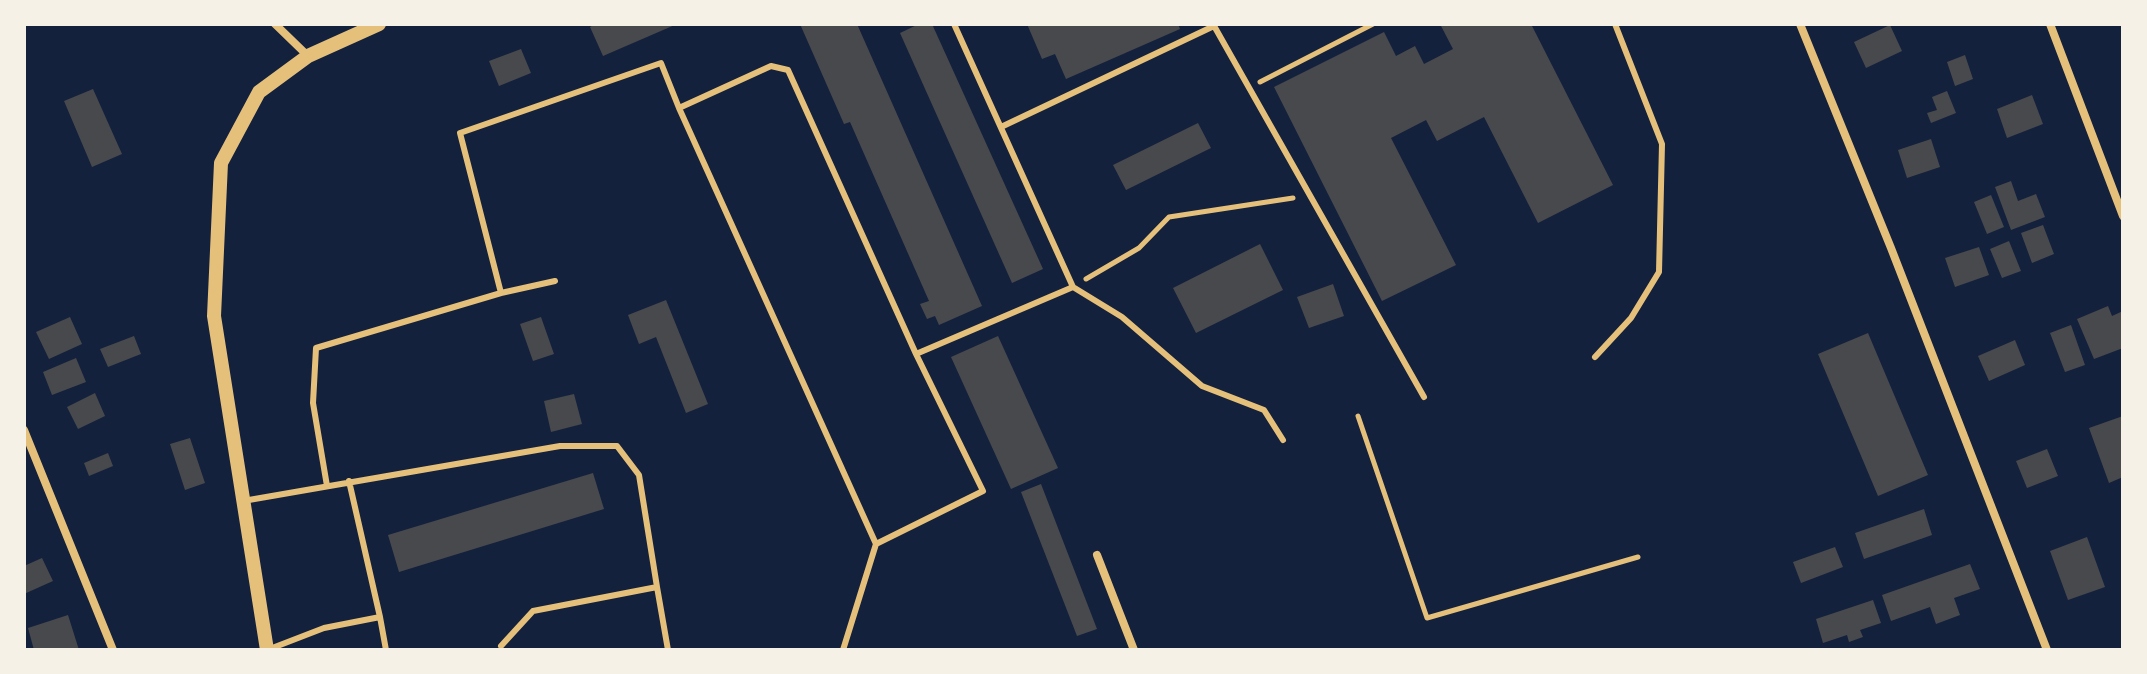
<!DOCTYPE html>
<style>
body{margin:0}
#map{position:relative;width:2147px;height:674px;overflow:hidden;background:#14213d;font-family:"PT Sans Narrow",sans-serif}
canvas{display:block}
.frame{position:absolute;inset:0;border:26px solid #f6f1e7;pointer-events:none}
</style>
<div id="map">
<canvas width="2147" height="674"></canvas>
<div class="frame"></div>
</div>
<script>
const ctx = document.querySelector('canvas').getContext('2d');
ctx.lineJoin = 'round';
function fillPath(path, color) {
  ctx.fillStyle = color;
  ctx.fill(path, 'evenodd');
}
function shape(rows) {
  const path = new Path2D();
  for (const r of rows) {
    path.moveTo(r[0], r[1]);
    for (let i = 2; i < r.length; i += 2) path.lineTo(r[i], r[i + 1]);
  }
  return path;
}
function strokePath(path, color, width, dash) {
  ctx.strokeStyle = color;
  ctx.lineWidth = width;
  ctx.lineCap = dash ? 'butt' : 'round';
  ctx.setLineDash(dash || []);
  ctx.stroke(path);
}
fillPath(shape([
 [595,24,677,24,603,56,590,27],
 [800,24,857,24,982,306,939,325,935,316,927,319,920,304,929,301,850,122,844,124],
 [919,24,932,24,1043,269,1012,283,900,33],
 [1027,24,1178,24,1180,29,1066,79,1055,54,1042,59],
 [1440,24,1531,24,1613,185,1538,223,1484,117,1437,141,1426,120,1391,138,1456,265,1382,301,1274,87,1384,32,1396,56,1415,46,1424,64,1453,49],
 [1890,25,1902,51,1866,68,1854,42],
 [521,49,531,73,499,86,489,61],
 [1965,55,1973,79,1955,86,1947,62],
 [93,89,122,154,92,167,64,101],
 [1947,91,1956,113,1931,123,1927,113,1937,110,1932,97],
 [2032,95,2043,124,2007,138,1997,109],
 [1198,123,1211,148,1126,190,1113,165],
 [1931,139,1940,167,1907,178,1898,150],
 [2011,181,2018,201,2036,194,2045,217,2011,230,1995,187],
 [1991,195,2004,227,1987,234,1974,202],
 [2043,225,2054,254,2032,263,2021,233],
 [2009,241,2021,271,2002,278,1990,249],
 [1260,244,1283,290,1196,333,1173,288],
 [1979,247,1989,275,1955,287,1945,258],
 [1333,284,1344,316,1309,328,1297,297],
 [666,300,708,404,686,413,656,337,639,344,628,315],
 [2108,306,2112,316,2123,311,2123,348,2094,359,2077,319],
 [70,317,82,344,49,359,36,332],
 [541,317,554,354,533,361,520,324],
 [2071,325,2085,365,2065,372,2050,333],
 [1868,333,1928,475,1878,496,1818,354],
 [134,336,141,354,108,367,100,349],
 [998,336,1058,468,1011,489,951,357],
 [2015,340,2025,365,1989,381,1978,356],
 [76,358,86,382,52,395,43,372],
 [95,393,105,416,78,429,67,407],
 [574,394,582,424,551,432,544,401],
 [2123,416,2123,477,2109,483,2089,428],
 [190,438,205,483,185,490,170,444],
 [2047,449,2058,476,2027,488,2016,461],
 [108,453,113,466,89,476,84,463],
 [593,473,604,509,399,572,388,535],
 [1041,484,1097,629,1077,636,1021,492],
 [1924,509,1932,535,1864,559,1855,533],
 [2087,537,2105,587,2068,600,2050,551],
 [1835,547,1843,567,1801,583,1793,562],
 [42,558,53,581,24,594,24,566],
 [1970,564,1980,589,1954,598,1960,615,1936,624,1930,607,1891,621,1882,595],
 [1873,600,1881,623,1860,630,1863,637,1849,642,1847,635,1823,643,1816,619],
 [68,615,79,650,34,650,28,628]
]), '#48494c');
strokePath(shape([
 [1260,82,1373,24],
 [1086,279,1139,248,1169,217,1293,198],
 [1358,416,1427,618,1638,557]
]), '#e5c07b', 5);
strokePath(shape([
 [954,24,1073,287,1122,317,1202,386,1264,410,1283,440],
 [1213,24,1424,397],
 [1001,127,1214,26],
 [501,293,460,133,661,63,679,108],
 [1595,357,1631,318,1659,272,1662,144,1615,24],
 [349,481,380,617],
 [327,486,313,403,316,348,501,293,555,281],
 [243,501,560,446,617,446,639,475,657,587],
 [876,544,983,491,916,354],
 [501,646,533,611,657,587,668,650],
 [267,650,324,628,380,617,386,650],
 [843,650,876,544,679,108,771,66,788,70,916,354,1073,287]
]), '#e5c07b', 6);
strokePath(shape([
 [275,24,308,56],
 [1800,24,1891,248,2047,650],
 [2050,24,2123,216],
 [24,430,113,650],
 [1097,555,1134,650]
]), '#e5c07b', 8);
strokePath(shape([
 [267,650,214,316,221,163,259,92,308,56,379,24]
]), '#e5c07b', 14);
</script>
